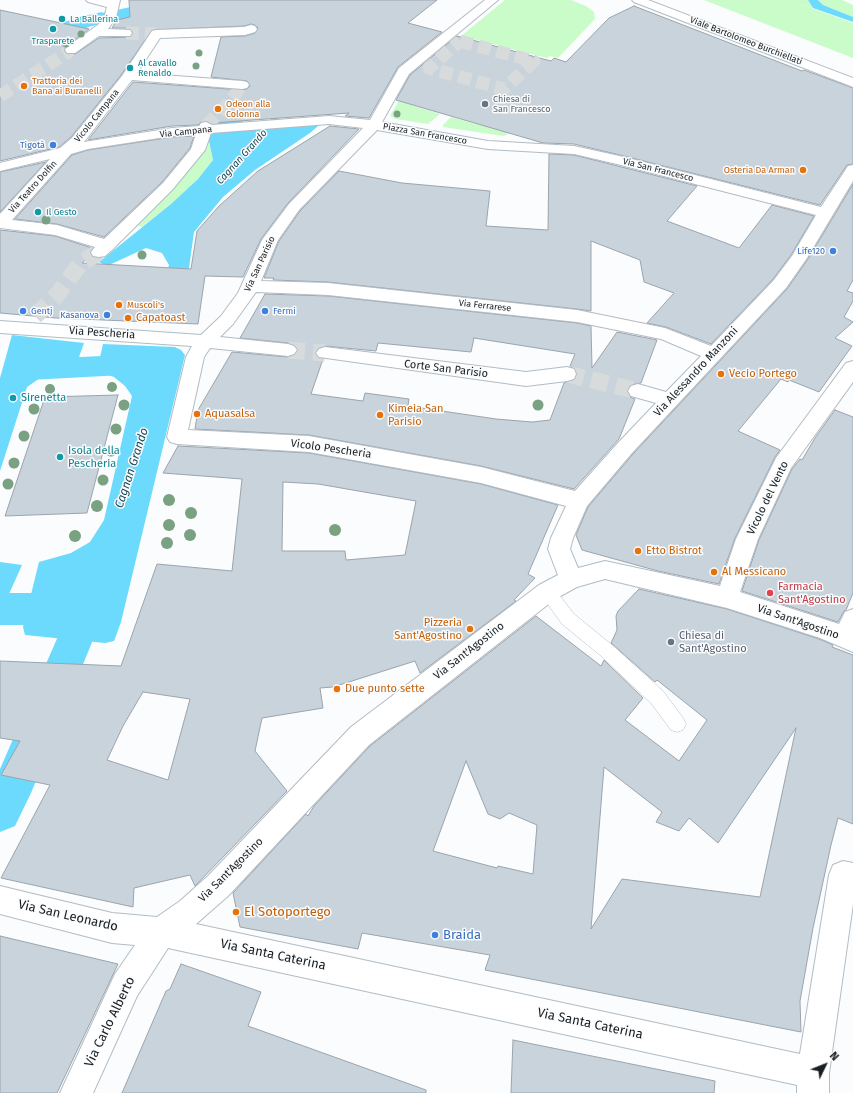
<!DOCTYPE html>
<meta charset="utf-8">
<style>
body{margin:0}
#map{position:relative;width:853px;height:1093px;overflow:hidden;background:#fafcfd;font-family:"Fira Sans",sans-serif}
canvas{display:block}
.north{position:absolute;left:805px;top:1045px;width:40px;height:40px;-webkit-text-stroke:3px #fafcfd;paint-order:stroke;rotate:47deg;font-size:11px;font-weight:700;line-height:16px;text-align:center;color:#1a1e21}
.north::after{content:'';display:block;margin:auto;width:14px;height:18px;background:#1a1e21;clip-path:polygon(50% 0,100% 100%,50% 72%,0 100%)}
</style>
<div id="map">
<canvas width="853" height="1093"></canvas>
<div class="north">N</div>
</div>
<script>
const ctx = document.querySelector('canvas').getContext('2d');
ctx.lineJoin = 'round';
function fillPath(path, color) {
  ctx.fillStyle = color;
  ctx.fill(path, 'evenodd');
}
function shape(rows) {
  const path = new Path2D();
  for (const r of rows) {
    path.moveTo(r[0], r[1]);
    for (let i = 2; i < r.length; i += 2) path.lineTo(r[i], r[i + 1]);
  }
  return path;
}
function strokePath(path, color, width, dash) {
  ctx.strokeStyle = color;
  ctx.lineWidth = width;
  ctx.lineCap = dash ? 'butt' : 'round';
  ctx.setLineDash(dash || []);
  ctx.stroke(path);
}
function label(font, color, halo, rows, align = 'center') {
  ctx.font = font + ' "Fira Sans",sans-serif';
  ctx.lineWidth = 3;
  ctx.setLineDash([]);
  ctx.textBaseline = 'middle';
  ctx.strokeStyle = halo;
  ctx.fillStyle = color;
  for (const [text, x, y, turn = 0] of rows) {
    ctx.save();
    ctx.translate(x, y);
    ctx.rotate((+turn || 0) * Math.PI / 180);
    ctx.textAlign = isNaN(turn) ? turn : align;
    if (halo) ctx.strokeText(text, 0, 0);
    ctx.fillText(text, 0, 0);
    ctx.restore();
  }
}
fillPath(shape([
 [505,0,571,0,586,6,594,12,595,19,558,58,550,56,547,58,461,36],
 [704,0,808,0,813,8,798,3,853,23,853,58],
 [818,0,842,0,853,5,853,17,823,5],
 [399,101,440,114,428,124,396,119,391,117,391,114],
 [451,117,479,125,481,124,510,133,504,136,443,127,443,125],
 [208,136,213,160,198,179,171,204,142,227,135,225,175,186,202,154]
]), '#c9fcc9');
fillPath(shape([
 [808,0,818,0,823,5,853,17,853,22,813,8],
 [102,12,100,21,96,25,83,28,51,50,62,23,79,17],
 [239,97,243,122,269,121,287,105,290,106,276,120,317,118,318,126,310,133,255,170,223,197,194,232,188,275,166,275,169,265,162,253,146,248,107,266,99,262,171,204,198,179,213,160,208,136,213,126],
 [12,335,84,343,73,374,40,378,27,387,0,471,0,378],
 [103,344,175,347,181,350,185,355,121,622,114,641,105,643,25,635,23,627,39,562,71,553,90,542,104,520,132,396,125,386,114,377,97,371],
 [0,562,22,565,0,614]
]), '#6bdafc');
fillPath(shape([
 [165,0,201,0,198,4,192,5,90,26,59,44,7,84,0,86,0,70,45,36,77,18,165,0],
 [123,355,133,358,137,365,133,372,123,375,29,380,15,421,11,429,0,432,0,380,8,363,18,360,123,355],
 [0,593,74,593,82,596,87,594,100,599,105,610,31,793,15,826,0,832,0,769,63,625,0,625,0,593]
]), '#6bdafc');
const building = shape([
 [129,0,437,0,408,23,442,32,398,67,369,118,345,116,349,113,212,123,206,121,201,122,198,125,172,126,88,140,133,82,242,90,247,89,250,86,247,81,211,77,221,37,245,36,255,33,258,28,255,25,251,24,244,26,152,30,121,75,71,137,59,147,0,161,0,10,89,29,66,46,64,49,67,54,75,54,99,38,131,37,133,32,130,28,112,28,117,20,130,17,129,0],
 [634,6,802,71,804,70,853,88,853,164,847,165,820,205,624,156,574,144,543,143,396,100,410,75,457,36,551,61,554,58,566,62,609,18,634,6],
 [330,126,359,129,288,203,261,239,243,277,205,276,198,324,56,318,0,313,0,230,55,236,92,248,90,251,91,255,82,263,191,269,197,231,219,206,258,171,330,126],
 [194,136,190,148,162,182,104,237,57,224,15,219,72,155,88,150,172,137,194,136],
 [549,154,574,155,697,186,667,221,739,248,772,205,814,216,791,255,773,279,711,344,666,327,647,323,674,293,644,282,640,260,591,241,591,311,577,309,328,282,273,280,274,278,264,278,279,241,300,211,339,171,402,183,490,191,486,226,548,230,549,154],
 [46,162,0,212,0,172,46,162],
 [853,184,853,280,847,291,853,293,853,301,844,317,853,322,835,338,852,346,819,392,789,380,788,382,781,379,738,431,780,450,775,457,735,538,719,584,658,571,582,550,576,535,588,507,633,454,787,289,808,259,853,184],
 [265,294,328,296,577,323,591,326,592,368,617,332,657,340,641,383,631,385,627,390,630,397,635,399,619,439,574,489,481,466,309,435,195,429,198,410,232,352,288,357,294,355,298,351,295,345,288,343,240,338,265,294],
 [474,338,575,354,570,366,575,368,577,375,574,380,564,383,550,420,532,422,496,419,408,406,409,399,365,393,363,401,311,394,323,359,318,358,315,354,319,348,325,346,376,351,378,343,471,352,474,338],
 [118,395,87,513,5,516,45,397,118,395],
 [835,410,853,417,853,593,846,610,844,611,838,622,742,591,759,540,792,469,800,459,802,460,815,438,835,410],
 [178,446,309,453,481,484,558,505,528,574,535,578,514,600,516,601,420,673,415,661,333,687,320,688,323,708,262,718,255,751,287,791,195,886,190,875,134,888,133,907,1,878,50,785,1,775,20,741,0,738,0,661,121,666,157,564,232,571,242,479,163,473,178,446],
 [283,482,318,484,416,501,405,555,346,560,345,551,282,551,283,482],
 [143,692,190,699,168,780,107,760,123,726,143,692],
 [639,589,727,609,819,639,833,645,832,647,853,655,853,824,838,818,831,845,813,928,800,1001,801,1032,485,970,490,955,362,933,358,949,240,927,233,893,306,814,308,816,314,806,370,746,536,616,601,666,604,660,643,698,625,720,679,761,707,720,657,680,655,682,611,643,617,630,616,616,618,611,639,589],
 [796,728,760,897,622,879,591,929,604,767,662,812,656,822,679,831,689,818,718,843,796,728],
 [466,761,488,814,500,819,509,813,537,825,533,874,498,866,497,868,433,851,466,761],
 [0,936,118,964,57,1093,0,1093,0,936],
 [181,964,261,992,248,1026,426,1090,426,1093,122,1093,166,991,170,989,181,964],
 [513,1040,715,1081,714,1093,511,1093,513,1040]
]);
fillPath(building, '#c9d3dc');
strokePath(building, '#9ba4ad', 1);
strokePath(shape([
 [126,33,156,34],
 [460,41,496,51,534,61,504,89,429,68,460,41],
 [0,96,71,50],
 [206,126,233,98,240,87]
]), '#d8dbdc', 13, [13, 6]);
strokePath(shape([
 [35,316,57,295,80,264,99,252],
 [288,350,325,353],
 [567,374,638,391]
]), '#d8dbdc', 17, [17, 8]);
const lane = shape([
 [547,585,553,587,574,614,612,645,663,691,683,718,686,724,683,730,677,732,671,730,651,703,600,655,562,624,539,592,541,587,547,585]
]);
const street = shape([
 [86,0,120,0,116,18,108,29,130,30,132,33,130,36,99,36,75,53,67,53,65,50,67,47,99,24,104,18,107,7,88,2,86,0],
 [485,0,498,0,409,74,382,122,488,141,574,146,624,157,821,207,848,166,853,165,853,181,807,258,786,288,632,453,587,506,573,538,570,549,578,568,605,561,720,586,736,539,776,458,846,363,853,361,853,382,791,468,758,539,740,592,839,624,845,612,853,609,853,652,820,638,727,608,605,579,577,587,555,599,369,745,228,896,196,924,800,1054,829,875,833,865,843,861,853,863,853,904,829,1073,829,1093,797,1093,797,1085,168,948,137,996,93,1093,60,1093,115,974,135,945,112,943,0,914,0,886,112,913,157,917,180,901,208,876,351,727,539,585,558,575,548,549,551,538,566,506,481,483,309,452,177,444,170,442,167,437,186,357,192,346,0,333,0,321,201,335,221,316,238,293,262,240,289,204,363,128,329,124,211,133,205,150,173,189,113,249,105,256,99,257,93,256,91,252,95,247,55,235,0,228,0,214,50,159,0,171,0,163,60,148,72,138,122,76,152,31,156,30,244,27,251,25,255,26,257,29,255,32,245,35,160,38,137,73,242,81,247,82,249,85,247,88,242,89,132,80,84,142,172,128,199,126,201,123,206,122,212,125,329,116,370,120,399,68,485,0],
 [377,130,488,149,574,154,617,164,816,215,792,256,774,280,711,346,665,328,577,310,328,283,261,281,278,240,299,210,377,130],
 [196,134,191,149,163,183,104,239,57,225,12,220,71,154,88,149,172,136,196,134],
 [256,292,328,295,577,322,661,339,701,356,666,392,638,384,631,386,628,391,631,396,656,403,618,443,575,491,481,467,309,436,188,430,204,357,210,348,288,356,294,354,297,350,294,346,288,344,220,337,233,324,256,292],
 [632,0,648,0,853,78,853,87,634,2,632,0],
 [325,347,526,372,567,367,574,369,576,374,574,379,567,381,526,386,319,357,316,353,319,349,325,347]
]);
strokePath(lane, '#b2bcc4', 1);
strokePath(street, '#b2bcc4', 2);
fillPath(lane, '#fff');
fillPath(street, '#fff');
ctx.fillStyle = '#7aa181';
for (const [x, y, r] of [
 [81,34,3.5],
 [66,44,3.5],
 [199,53,3.5],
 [196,66,3.5],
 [397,114,3.5],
 [46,220,4.5],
 [142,255,4.5],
 [112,387,5],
 [50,389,5],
 [124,405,5.5],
 [538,405,5.5],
 [34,409,5.5],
 [116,429,5.5],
 [24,436,5.5],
 [111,451,5.5],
 [14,463,5.5],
 [103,480,5.5],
 [8,484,5.5],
 [169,500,6],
 [97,506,6],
 [191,513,6],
 [169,525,6],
 [335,530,6],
 [190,535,6],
 [75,536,6],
 [167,543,6]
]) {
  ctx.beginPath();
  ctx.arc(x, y, r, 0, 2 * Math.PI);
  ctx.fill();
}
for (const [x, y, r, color] of [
 [62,19,4,"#0f9aa8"],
 [53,29,4,"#0f9aa8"],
 [130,68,4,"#0f9aa8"],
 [24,86,4,"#e8710a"],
 [485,104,4,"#6b7280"],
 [218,109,4,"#e8710a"],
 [53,145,4,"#3f7fe0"],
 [803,170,4,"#e8710a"],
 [38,212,4,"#0f9aa8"],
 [833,251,4,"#3f7fe0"],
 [119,305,4,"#e8710a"],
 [23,311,4,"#3f7fe0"],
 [265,311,4,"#3f7fe0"],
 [107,315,4,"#3f7fe0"],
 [128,318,4,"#e8710a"],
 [721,374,4,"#e8710a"],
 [13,398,4,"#0f9aa8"],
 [197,414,4,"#e8710a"],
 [380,415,4,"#e8710a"],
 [60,457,4,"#0f9aa8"],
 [638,551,4,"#e8710a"],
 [714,572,4,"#e8710a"],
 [770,593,4,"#e0444e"],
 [470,629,4,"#e8710a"],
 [671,642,4,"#6b7280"],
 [337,689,4,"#e8710a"],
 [236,912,4,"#e8710a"],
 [435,935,4,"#3f7fe0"]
]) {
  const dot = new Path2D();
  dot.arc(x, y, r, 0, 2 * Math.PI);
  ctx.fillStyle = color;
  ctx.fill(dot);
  strokePath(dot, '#fafcfd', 1.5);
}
label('9px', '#0d838f', '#fafcfd', [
 ["La Ballerina",70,19],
 ["Trasparete",53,41,"center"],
 ["Al cavallo",138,63],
 ["Renaldo",138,73],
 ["Il Gesto",46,212]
], 'left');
label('9px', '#1a1e21', '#fafcfd', [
 ["Viale Bartolomeo Burchiellati",746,41,21],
 ["Vicolo Campana",97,116,-51],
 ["Via Campana",186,132,-6],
 ["Piazza San Francesco",425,134,10],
 ["Via San Francesco",658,170,14],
 ["Via Teatro Dolfin",33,187,-48],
 ["Via San Parisio",260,264,-65],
 ["Via Ferrarese",485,306,6]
]);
label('9px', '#c56008', '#fafcfd', [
 ["Trattoria dei",32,81],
 ["Bana ai Buranelli",32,91],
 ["Odeon alla",226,104],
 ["Colonna",226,114],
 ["Osteria Da Arman",795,170,"right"],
 ["Muscoli's",127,305]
], 'left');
label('9px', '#5b616d', '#fafcfd', [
 ["Chiesa di",493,99],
 ["San Francesco",493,109]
], 'left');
label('9px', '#366cbe', '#fafcfd', [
 ["Tigotà",45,145],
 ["Life120",825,251],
 ["Gentj",31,311,"left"],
 ["Fermi",273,311,"left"],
 ["Kasanova",99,315]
], 'right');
label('italic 10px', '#174856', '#fafcfd', [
 ["Cagnan Grando",242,157,-48]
]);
label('11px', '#c56008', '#fafcfd', [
 ["Capatoast",136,318],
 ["Vecio Portego",729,374],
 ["Kimeia San",388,409],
 ["Parisio",388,422],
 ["Aquasalsa",205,414],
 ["Etto Bistrot",646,551],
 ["Al Messicano",722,572],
 ["Pizzeria",462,623,"right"],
 ["Sant'Agostino",462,636,"right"],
 ["Due punto sette",345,689]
], 'left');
label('11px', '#1a1e21', '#fafcfd', [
 ["Via Pescheria",102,333,4],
 ["Corte San Parisio",446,369,7],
 ["Via Alessandro Manzoni",696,372,-47],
 ["Vicolo Pescheria",331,449,8],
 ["Vicolo del Vento",768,498,-64],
 ["Via Sant'Agostino",798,622,19],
 ["Via Sant'Agostino",469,651,-38],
 ["Via Sant'Agostino",231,870,-45]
]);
label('11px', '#0d838f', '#fafcfd', [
 ["Sirenetta",21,398],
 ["Isola della",68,451],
 ["Pescheria",68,464]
], 'left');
label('11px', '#be3a42', '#fafcfd', [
 ["Farmacia",778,587],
 ["Sant'Agostino",778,600]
], 'left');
label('11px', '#5b616d', '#fafcfd', [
 ["Chiesa di",679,636],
 ["Sant'Agostino",679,649]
], 'left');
label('italic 12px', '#174856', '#fafcfd', [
 ["Cagnan Grando",132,468,-72]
]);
label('13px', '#c56008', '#fafcfd', [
 ["El Sotoportego",244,912]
], 'left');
label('13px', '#1a1e21', '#fafcfd', [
 ["Via San Leonardo",68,916,13],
 ["Via Santa Caterina",273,955,12],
 ["Via Carlo Alberto",110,1022,-64],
 ["Via Santa Caterina",590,1024,12]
]);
label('13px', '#366cbe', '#fafcfd', [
 ["Braida",443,935]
], 'left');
</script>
